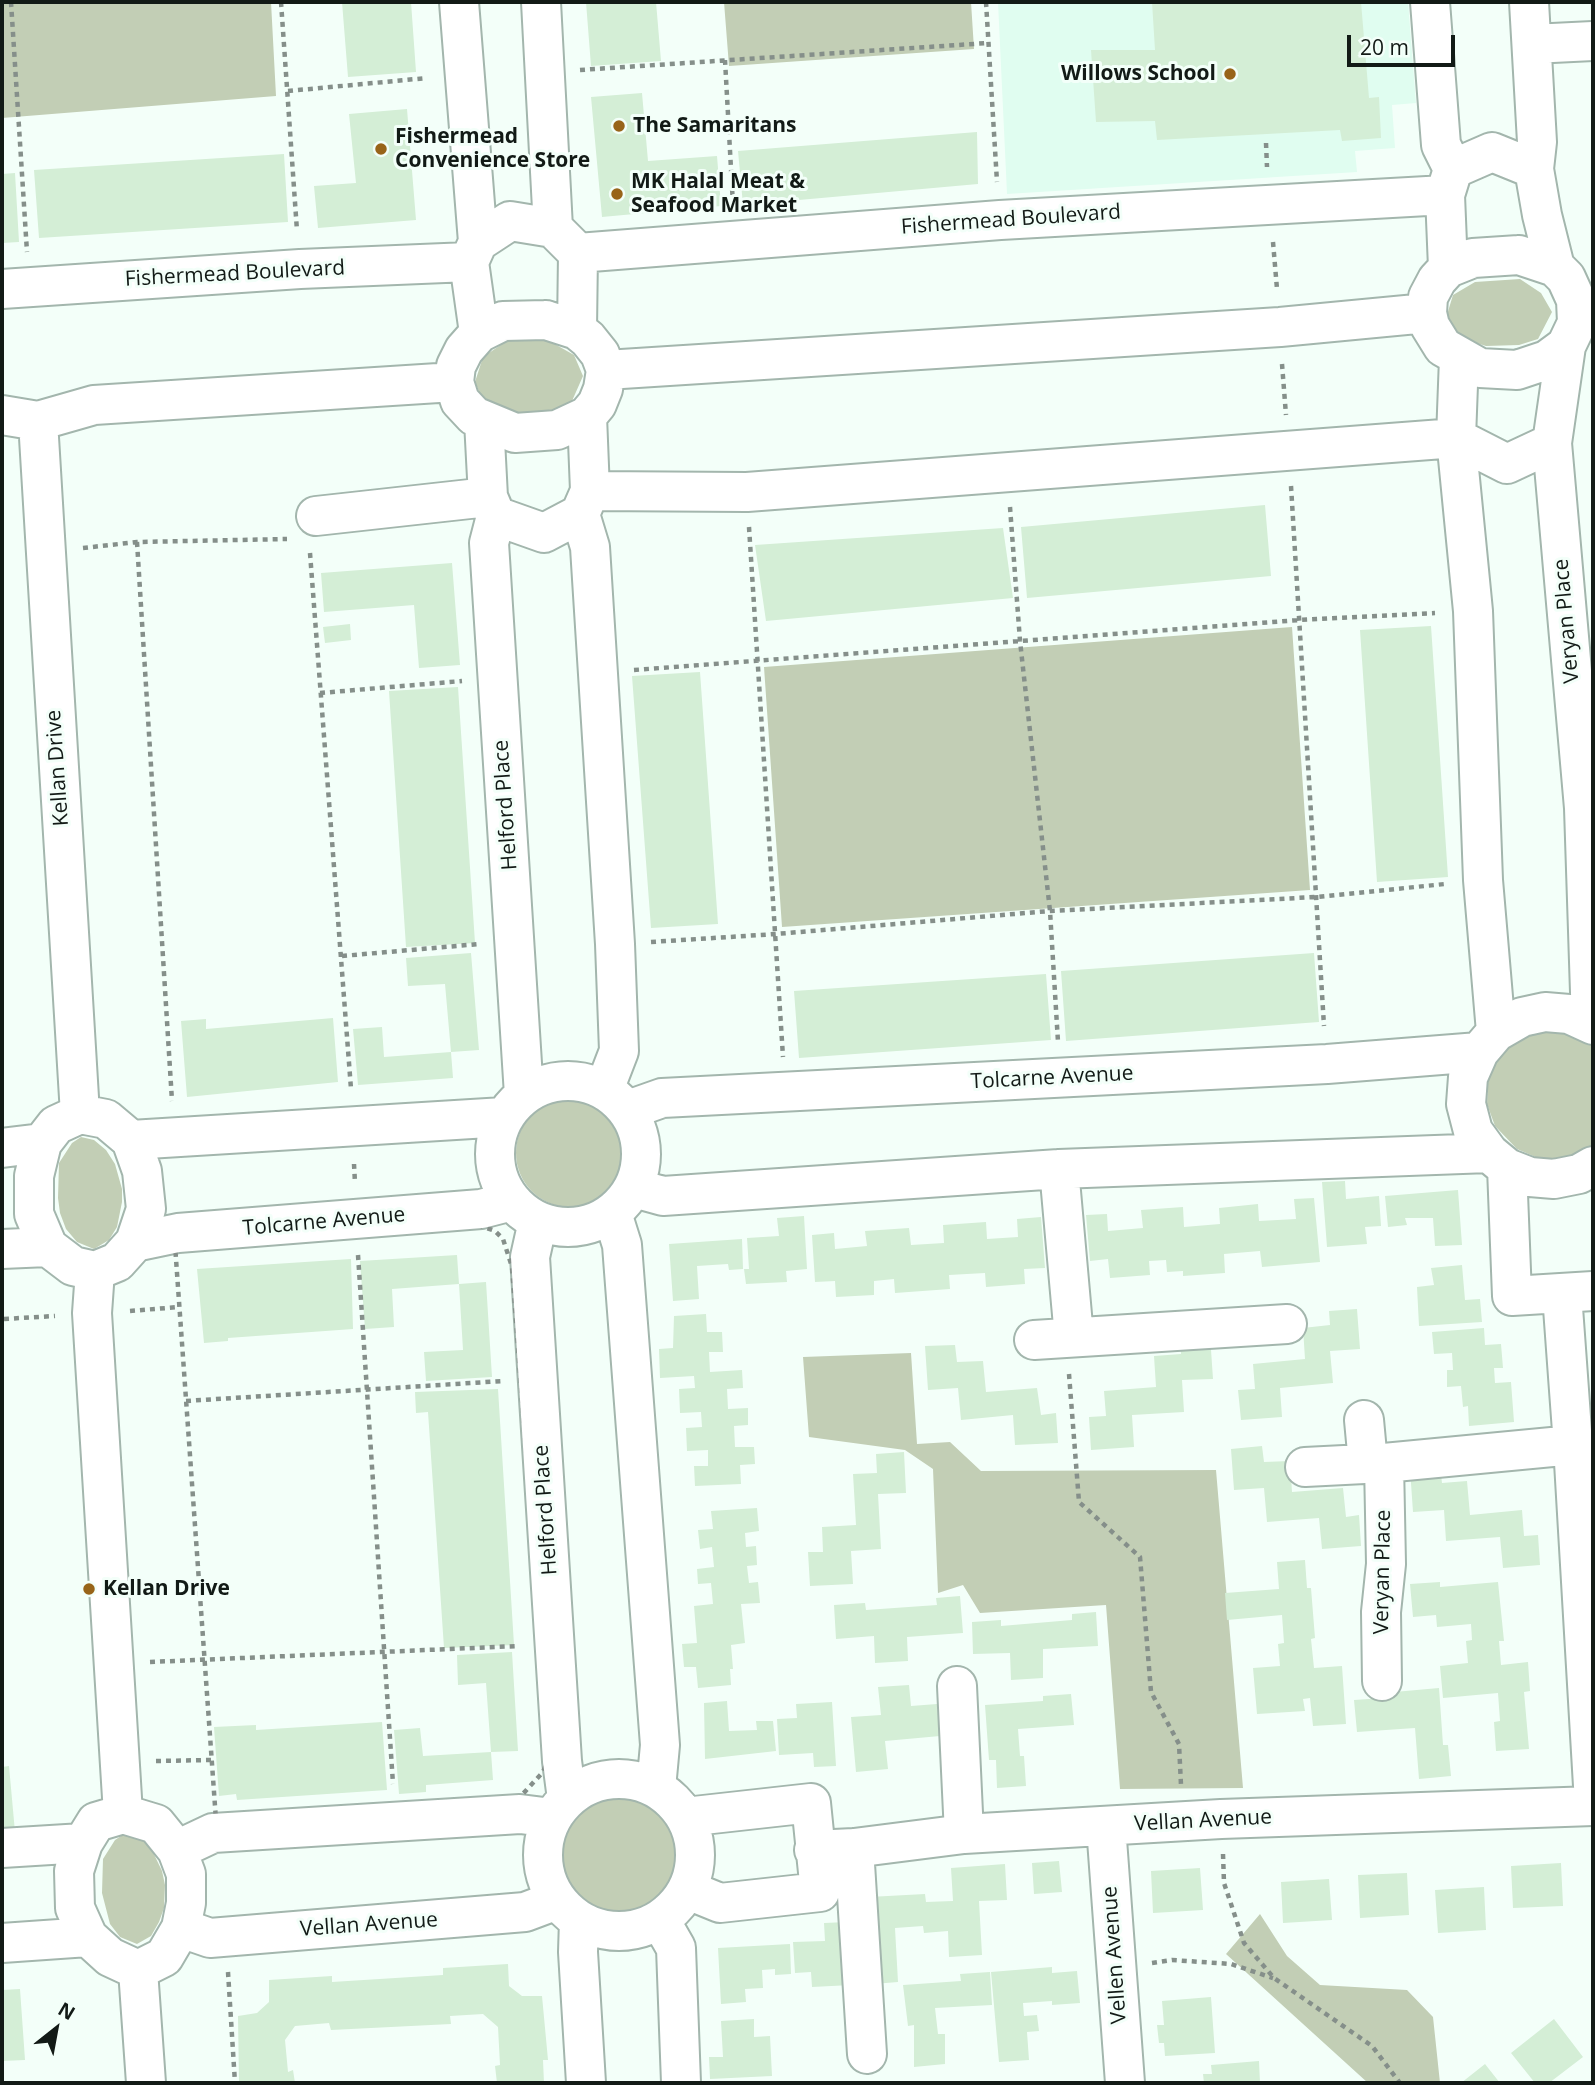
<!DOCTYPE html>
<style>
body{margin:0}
#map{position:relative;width:1595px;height:2085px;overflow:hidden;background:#f3fff9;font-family:"Open Sans",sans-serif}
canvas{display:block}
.frame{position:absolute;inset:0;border:4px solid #121a16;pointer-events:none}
.north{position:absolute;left:21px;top:1994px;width:70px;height:70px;-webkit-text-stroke:5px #f3fff9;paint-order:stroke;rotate:31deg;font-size:19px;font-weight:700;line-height:28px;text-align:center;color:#121a16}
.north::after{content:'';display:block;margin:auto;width:24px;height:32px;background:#121a16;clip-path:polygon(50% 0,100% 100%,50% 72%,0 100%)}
.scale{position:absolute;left:1347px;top:35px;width:108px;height:32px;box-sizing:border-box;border:4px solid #121a16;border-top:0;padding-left:9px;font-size:21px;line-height:24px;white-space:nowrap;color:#121a16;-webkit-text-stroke:5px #f3fff9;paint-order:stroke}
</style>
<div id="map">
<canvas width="1595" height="2085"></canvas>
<div class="frame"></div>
<div class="north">N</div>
<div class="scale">20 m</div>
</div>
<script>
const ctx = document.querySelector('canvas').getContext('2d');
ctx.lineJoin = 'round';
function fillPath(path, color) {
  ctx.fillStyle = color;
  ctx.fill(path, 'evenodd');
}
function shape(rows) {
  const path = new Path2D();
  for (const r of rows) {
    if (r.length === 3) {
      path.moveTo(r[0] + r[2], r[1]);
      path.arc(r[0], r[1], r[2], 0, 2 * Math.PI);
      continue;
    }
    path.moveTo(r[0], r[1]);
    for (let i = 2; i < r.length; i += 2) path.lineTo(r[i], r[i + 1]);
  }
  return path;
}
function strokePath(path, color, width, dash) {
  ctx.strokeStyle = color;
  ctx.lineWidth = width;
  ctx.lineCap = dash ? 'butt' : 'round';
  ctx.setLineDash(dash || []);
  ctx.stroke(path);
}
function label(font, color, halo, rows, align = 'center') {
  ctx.font = font + ' "Open Sans",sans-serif';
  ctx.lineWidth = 6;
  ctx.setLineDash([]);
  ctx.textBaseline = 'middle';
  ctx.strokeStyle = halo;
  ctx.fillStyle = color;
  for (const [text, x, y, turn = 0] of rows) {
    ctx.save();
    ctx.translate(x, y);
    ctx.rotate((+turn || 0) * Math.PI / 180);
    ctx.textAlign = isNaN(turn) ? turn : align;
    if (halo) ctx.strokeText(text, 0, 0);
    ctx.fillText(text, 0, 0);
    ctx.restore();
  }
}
fillPath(shape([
 [998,2,1408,2,1416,103,1392,105,1395,148,1355,151,1357,172,1007,194]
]), '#e0fdf0');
fillPath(shape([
 [2,2,271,2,276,96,2,118],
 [724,2,971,2,974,49,729,66],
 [1520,279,1541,293,1552,312,1538,339,1519,345,1486,346,1455,336,1446,318,1453,295,1475,282],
 [544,338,574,355,583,376,572,401,548,415,515,416,483,401,475,382,483,357,508,340],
 [1292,627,1310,890,782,927,764,667],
 [1566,1028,1593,1041,1593,1146,1583,1153,1561,1160,1538,1158,1517,1149,1495,1126,1487,1104,1488,1081,1496,1059,1511,1042,1531,1031],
 [570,1153,54],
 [81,1137,94,1140,106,1150,115,1164,122,1189,122,1202,117,1227,109,1240,94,1249,77,1242,66,1229,60,1213,58,1198,59,1163,72,1143],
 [911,1353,917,1444,950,1442,981,1471,1216,1470,1243,1788,1120,1789,1106,1605,980,1613,963,1585,938,1593,933,1469,905,1450,809,1437,803,1357],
 [619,1854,57],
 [124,1834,138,1837,150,1846,162,1871,165,1885,164,1908,159,1922,151,1936,137,1944,120,1937,110,1924,102,1893,103,1859,115,1840],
 [1260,1914,1287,1956,1320,1985,1407,1990,1433,2017,1440,2083,1368,2083,1226,1954]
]), '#c2ceb5');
fillPath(shape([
 [342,2,411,2,416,72,348,77],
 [586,2,656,2,661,61,591,66],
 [1152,2,1361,2,1369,98,1379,97,1381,138,1342,141,1340,130,1157,140,1155,121,1096,122,1091,50,1155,50],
 [642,93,648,161,717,156,721,206,602,217,591,97],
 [407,109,416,220,318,228,314,186,356,183,349,114],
 [977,132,978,184,743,205,738,151],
 [284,154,288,222,39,238,34,170],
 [15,173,19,242,2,243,2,174],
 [1265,505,1271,576,1027,598,1021,527],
 [1003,528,1013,598,766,621,755,545],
 [452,563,460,665,419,668,414,605,324,612,321,573],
 [350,624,351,640,325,643,323,627],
 [1431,626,1448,877,1377,882,1360,630],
 [700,672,718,924,651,928,632,676],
 [458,687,475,943,406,947,389,691],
 [471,953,479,1050,451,1052,445,984,408,986,406,958],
 [1314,953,1319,1022,1066,1041,1061,971],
 [1046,974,1051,1040,799,1058,794,991],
 [333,1018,338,1082,187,1097,181,1021,206,1019,206,1029],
 [382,1027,384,1057,451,1052,453,1078,358,1085,353,1029],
 [1345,1181,1346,1199,1379,1196,1381,1226,1365,1227,1367,1244,1327,1247,1322,1182],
 [1458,1190,1462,1245,1435,1246,1433,1218,1405,1218,1407,1225,1388,1227,1385,1196],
 [1314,1198,1320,1262,1262,1267,1260,1251,1224,1254,1225,1273,1183,1276,1183,1271,1167,1272,1166,1260,1149,1261,1150,1275,1110,1278,1108,1259,1090,1261,1086,1215,1107,1214,1108,1231,1143,1228,1141,1210,1183,1207,1184,1227,1220,1224,1219,1208,1258,1204,1259,1221,1296,1219,1294,1199],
 [804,1216,807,1269,786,1271,787,1282,746,1284,744,1269,749,1269,747,1238,779,1236,777,1218],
 [1041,1217,1045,1268,1024,1269,1025,1284,986,1287,985,1273,949,1275,950,1289,895,1293,894,1279,874,1281,874,1295,836,1297,835,1281,815,1282,812,1235,834,1233,835,1249,867,1246,865,1231,909,1228,911,1245,944,1243,943,1225,986,1222,987,1239,1018,1237,1017,1219],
 [742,1239,743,1269,729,1270,728,1264,697,1266,699,1299,673,1301,669,1244],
 [457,1255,459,1284,392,1289,394,1327,365,1329,360,1261],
 [351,1259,353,1329,228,1338,228,1341,204,1343,197,1269],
 [1462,1265,1465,1300,1480,1299,1482,1322,1419,1326,1417,1287,1434,1285,1431,1268],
 [486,1282,492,1377,426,1381,424,1352,463,1350,459,1284],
 [1357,1309,1360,1349,1330,1351,1333,1383,1280,1388,1282,1417,1241,1420,1238,1390,1255,1389,1253,1364,1305,1359,1303,1328,1330,1325,1329,1311],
 [706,1314,707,1332,722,1332,723,1352,709,1352,710,1372,742,1370,743,1388,727,1389,728,1409,748,1408,748,1425,734,1426,735,1447,754,1447,755,1464,740,1465,741,1484,695,1486,694,1466,708,1466,708,1450,687,1451,686,1428,702,1427,701,1412,680,1413,679,1389,695,1388,694,1376,660,1378,659,1349,673,1348,674,1316],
 [1484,1328,1485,1345,1501,1344,1503,1368,1494,1368,1495,1383,1511,1382,1514,1422,1469,1426,1468,1406,1463,1407,1461,1386,1447,1387,1447,1370,1453,1370,1452,1353,1434,1354,1432,1332],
 [1210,1335,1213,1379,1182,1380,1184,1412,1132,1415,1134,1447,1091,1450,1089,1417,1106,1416,1104,1391,1156,1387,1154,1356,1181,1354,1180,1337],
 [955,1345,957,1362,983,1361,986,1392,1037,1388,1041,1415,1056,1413,1058,1443,1015,1445,1013,1415,961,1420,958,1388,928,1390,925,1346],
 [498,1389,514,1645,444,1648,428,1412,416,1413,415,1392],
 [1262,1446,1264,1462,1290,1461,1292,1492,1343,1488,1346,1517,1359,1515,1361,1546,1322,1549,1319,1518,1267,1522,1264,1488,1234,1490,1231,1449],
 [904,1452,906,1493,878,1494,881,1549,851,1551,853,1584,810,1586,808,1552,823,1552,822,1527,856,1525,853,1474,877,1473,876,1454],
 [1440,1467,1442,1483,1467,1481,1470,1515,1522,1510,1524,1536,1538,1535,1540,1565,1503,1568,1500,1537,1446,1541,1444,1510,1413,1512,1410,1469],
 [757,1508,759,1531,745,1533,746,1547,756,1546,757,1565,747,1566,749,1583,758,1582,760,1603,741,1604,745,1643,731,1645,733,1669,730,1669,731,1685,698,1688,696,1667,684,1667,682,1644,697,1643,694,1606,713,1604,711,1583,698,1584,697,1569,714,1567,712,1547,700,1549,698,1530,713,1529,711,1511],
 [1305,1560,1307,1588,1311,1588,1315,1638,1311,1639,1314,1668,1342,1666,1346,1724,1313,1726,1310,1698,1303,1699,1305,1711,1257,1714,1253,1668,1280,1666,1278,1644,1284,1643,1282,1615,1227,1620,1225,1593,1279,1589,1277,1562],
 [1440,1582,1440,1587,1498,1582,1504,1641,1499,1641,1501,1665,1528,1662,1530,1691,1524,1692,1529,1749,1496,1751,1494,1722,1500,1721,1498,1693,1443,1698,1440,1666,1468,1663,1466,1641,1472,1640,1471,1624,1437,1627,1436,1615,1413,1617,1410,1584],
 [960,1596,963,1633,907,1637,908,1661,875,1663,874,1636,836,1639,834,1605,865,1603,866,1610,937,1605,936,1598],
 [1096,1612,1098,1646,1043,1649,1043,1678,1011,1680,1010,1653,973,1654,972,1622,1001,1620,1001,1626,1072,1620,1072,1614],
 [512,1652,518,1751,491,1752,493,1780,426,1785,426,1792,399,1794,394,1730,420,1728,423,1756,491,1752,486,1683,458,1685,457,1655],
 [909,1685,911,1706,937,1704,940,1736,885,1741,888,1769,856,1772,851,1717,881,1715,878,1687],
 [1439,1688,1443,1745,1448,1745,1451,1776,1419,1779,1415,1728,1357,1732,1354,1700,1384,1698,1383,1693],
 [1071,1694,1074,1725,1018,1729,1020,1756,1024,1756,1026,1786,997,1788,996,1760,989,1760,985,1705,1043,1701,1043,1696],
 [727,1701,729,1731,757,1730,756,1721,773,1721,776,1751,705,1759,704,1703],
 [832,1702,836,1766,814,1767,813,1753,779,1755,777,1719,797,1718,796,1704],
 [382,1722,387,1790,237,1800,236,1794,219,1796,214,1727,256,1725,256,1730],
 [9,1766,15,1832,2,1833,2,1767],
 [1059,1861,1062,1892,1034,1894,1032,1863],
 [1561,1863,1563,1906,1513,1908,1511,1866],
 [1005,1864,1007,1900,979,1901,982,1955,949,1957,948,1931,924,1933,923,1926,895,1928,898,1982,874,1984,869,1897,925,1894,926,1902,953,1901,951,1868],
 [1200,1868,1203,1910,1153,1913,1151,1871],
 [1407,1873,1409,1915,1360,1918,1358,1875],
 [1329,1879,1332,1920,1283,1923,1281,1882],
 [1484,1887,1486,1930,1438,1933,1435,1890],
 [847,1922,851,1985,812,1987,811,1972,795,1973,793,1942,825,1941,824,1923],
 [790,1944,791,1974,775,1975,775,1969,762,1970,763,1988,745,1989,746,2002,721,2004,718,1948],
 [508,1964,509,1986,522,1996,542,1996,548,2060,543,2060,544,2083,497,2083,495,2066,500,2065,498,2027,483,2014,450,2016,451,2024,331,2030,329,2023,295,2026,285,2040,288,2072,293,2070,295,2083,239,2083,238,2016,257,2013,269,2002,269,1980,332,1976,332,1982,443,1975,443,1968],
 [1052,1967,1052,1973,1077,1971,1080,2003,1052,2005,1052,2001,1023,2003,1024,2016,1037,2015,1039,2031,1027,2032,1029,2060,999,2062,991,1972],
 [990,1972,992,2005,935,2008,938,2034,945,2034,945,2064,914,2067,914,2025,908,2026,903,1985,961,1981,960,1974],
 [20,1989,25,2060,2,2061,2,1990],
 [1211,1997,1215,2053,1165,2056,1164,2043,1159,2043,1157,2025,1164,2025,1162,2001],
 [754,2019,754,2037,770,2036,772,2076,710,2079,709,2057,723,2057,721,2021],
 [1554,2019,1583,2057,1549,2083,1535,2083,1511,2053],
 [1259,2061,1260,2083,1204,2083,1203,2074,1212,2074,1211,2065],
 [1485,2064,1500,2083,1461,2083]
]), '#d4eed6');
const minor = shape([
 [459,2,478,242],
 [541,2,553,228],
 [1430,2,1441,145,1453,169],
 [1529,2,1537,142,1534,169],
 [1532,44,1593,41],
 [578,253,1000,220,1445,195],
 [1519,255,1555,267,1566,278,1576,300,1577,323,1566,346,1547,360,1517,370,1480,368,1443,347,1430,326,1427,313,1428,297,1437,280,1448,268,1473,258,1519,255],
 [1448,268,1445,195,1453,169,1492,152,1534,169,1542,215,1555,267],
 [2,289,300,269,469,262],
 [546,320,577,330,588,339,600,354,606,370,603,389,597,404,587,416,557,430,515,433,474,416,460,401,454,382,456,366,464,350,479,333,503,321,546,320],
 [479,333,469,262,478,242,510,221,553,228,578,253,577,330],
 [1566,346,1552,443,1584,808,1591,1023],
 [1459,358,1456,438,1473,611,1483,880,1496,1032],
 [606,370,1280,327,1427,313],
 [2,415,38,421,94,405,454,382],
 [38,421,80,1114],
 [484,421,488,497,496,516,544,533,580,514,590,491,587,416],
 [590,491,747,492,1456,438,1507,464,1552,443],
 [580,514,590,547,615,944,619,1051,604,1090],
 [316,516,488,497],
 [496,516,489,543,524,1095],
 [1593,1025,1569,1014,1545,1012,1522,1017,1496,1032,1479,1052,1468,1077,1466,1104,1473,1131,1489,1153,1507,1168,1530,1177,1554,1179,1579,1174,1593,1166],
 [568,1154,73],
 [628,1110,662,1098,1327,1064,1479,1052],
 [80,1114,106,1119,131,1140,142,1171,146,1209,135,1242,117,1262,95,1271,73,1266,48,1247,34,1214,34,1176,42,1143,56,1125,80,1114],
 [131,1140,504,1117],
 [2,1148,42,1143],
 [1507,1168,1512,1296,1593,1291],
 [1059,1169,1074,1337],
 [634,1188,663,1196,1059,1169,1489,1153],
 [612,1213,622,1245,660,1745,656,1788],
 [538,1221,530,1257,562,1761,567,1799],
 [135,1242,178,1233,481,1209,512,1201],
 [2,1249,48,1247],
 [95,1271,92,1313,123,1814],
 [1562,1294,1573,1445,1593,1786],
 [1034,1340,1287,1324],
 [1364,1420,1368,1463],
 [1305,1467,1384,1463,1573,1445],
 [1382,1681,1381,1612,1386,1564,1384,1463],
 [957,1686,964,1834],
 [619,1855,76],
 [123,1814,156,1824,177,1850,186,1874,186,1903,181,1928,164,1957,138,1970,110,1957,88,1937,75,1908,74,1871,83,1843,96,1822,123,1814],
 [685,1817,811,1803,820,1892,720,1903,688,1890],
 [1106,1826,1125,2083],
 [2,1848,83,1843],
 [854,1848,867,2054],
 [177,1850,213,1833,520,1814,552,1818],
 [814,1850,854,1848,964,1834,1221,1819,1593,1806],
 [579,1920,578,1952,586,2083],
 [660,1920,676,1948,681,2083],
 [181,1928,210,1938,525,1912,557,1900],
 [2,1943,88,1937],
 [138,1970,146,2083]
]);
strokePath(minor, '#a3b6ad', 42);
strokePath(shape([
 [11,2,27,252],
 [281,2,297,231],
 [986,2,997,182],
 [725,60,733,205],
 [580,70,988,43],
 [288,91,427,78],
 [1266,143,1267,167],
 [1273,242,1277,289],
 [1282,364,1286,415],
 [1291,486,1324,1026],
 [1010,507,1020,641,1050,911,1058,1042],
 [749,527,783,1057],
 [137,542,172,1101],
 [83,548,137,542,287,539],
 [310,553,351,1089],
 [634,670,1299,620,1435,613],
 [320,693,462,681],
 [651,942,776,934,1050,911,1316,897,1445,884],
 [342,956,479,944],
 [354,1164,355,1183],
 [478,1225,495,1231,503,1239,512,1267,549,1757,543,1772,520,1797,507,1801,216,1820,175,1245,478,1225],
 [358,1255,393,1784],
 [130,1311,179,1307],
 [4,1319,55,1316],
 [1069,1374,1079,1502,1140,1557,1151,1692,1179,1744,1181,1785],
 [186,1401,503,1381],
 [150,1662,519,1646],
 [156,1761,211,1760],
 [1223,1854,1224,1883,1244,1943,1274,1978,1372,2046,1400,2083],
 [1152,1963,1172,1960,1231,1964,1273,1978],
 [228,1972,235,2083]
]), '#858f8a', 4.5, [5, 5]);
strokePath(minor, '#fff', 38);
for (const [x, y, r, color] of [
 [1230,74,7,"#986419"],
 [619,126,7,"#986419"],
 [381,149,7,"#986419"],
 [617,194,7,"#986419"],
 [89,1589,7,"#986419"]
]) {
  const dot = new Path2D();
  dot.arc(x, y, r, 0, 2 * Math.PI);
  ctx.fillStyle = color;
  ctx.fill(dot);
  strokePath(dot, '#f3fff9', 2.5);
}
label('bold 21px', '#121a16', '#f3fff9', [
 ["Willows School",1216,74,"right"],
 ["The Samaritans",633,126],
 ["Fishermead",395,137],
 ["Convenience Store",395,161],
 ["MK Halal Meat &",631,182],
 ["Seafood Market",631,206],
 ["Kellan Drive",103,1589]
], 'left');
label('21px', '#121a16', '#f3fff9', [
 ["Fishermead Boulevard",1011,220,-4],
 ["Fishermead Boulevard",235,274,-3],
 ["Veryan Place",1567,621,-95],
 ["Kellan Drive",58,768,-94],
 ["Helford Place",506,805,-94],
 ["Tolcarne Avenue",1052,1078,-3],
 ["Tolcarne Avenue",324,1222,-5],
 ["Helford Place",546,1510,-94],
 ["Veryan Place",1383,1572,-89],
 ["Vellan Avenue",1203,1821,-3],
 ["Vellan Avenue",369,1925,-4],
 ["Vellen Avenue",1115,1955,-94]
]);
</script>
